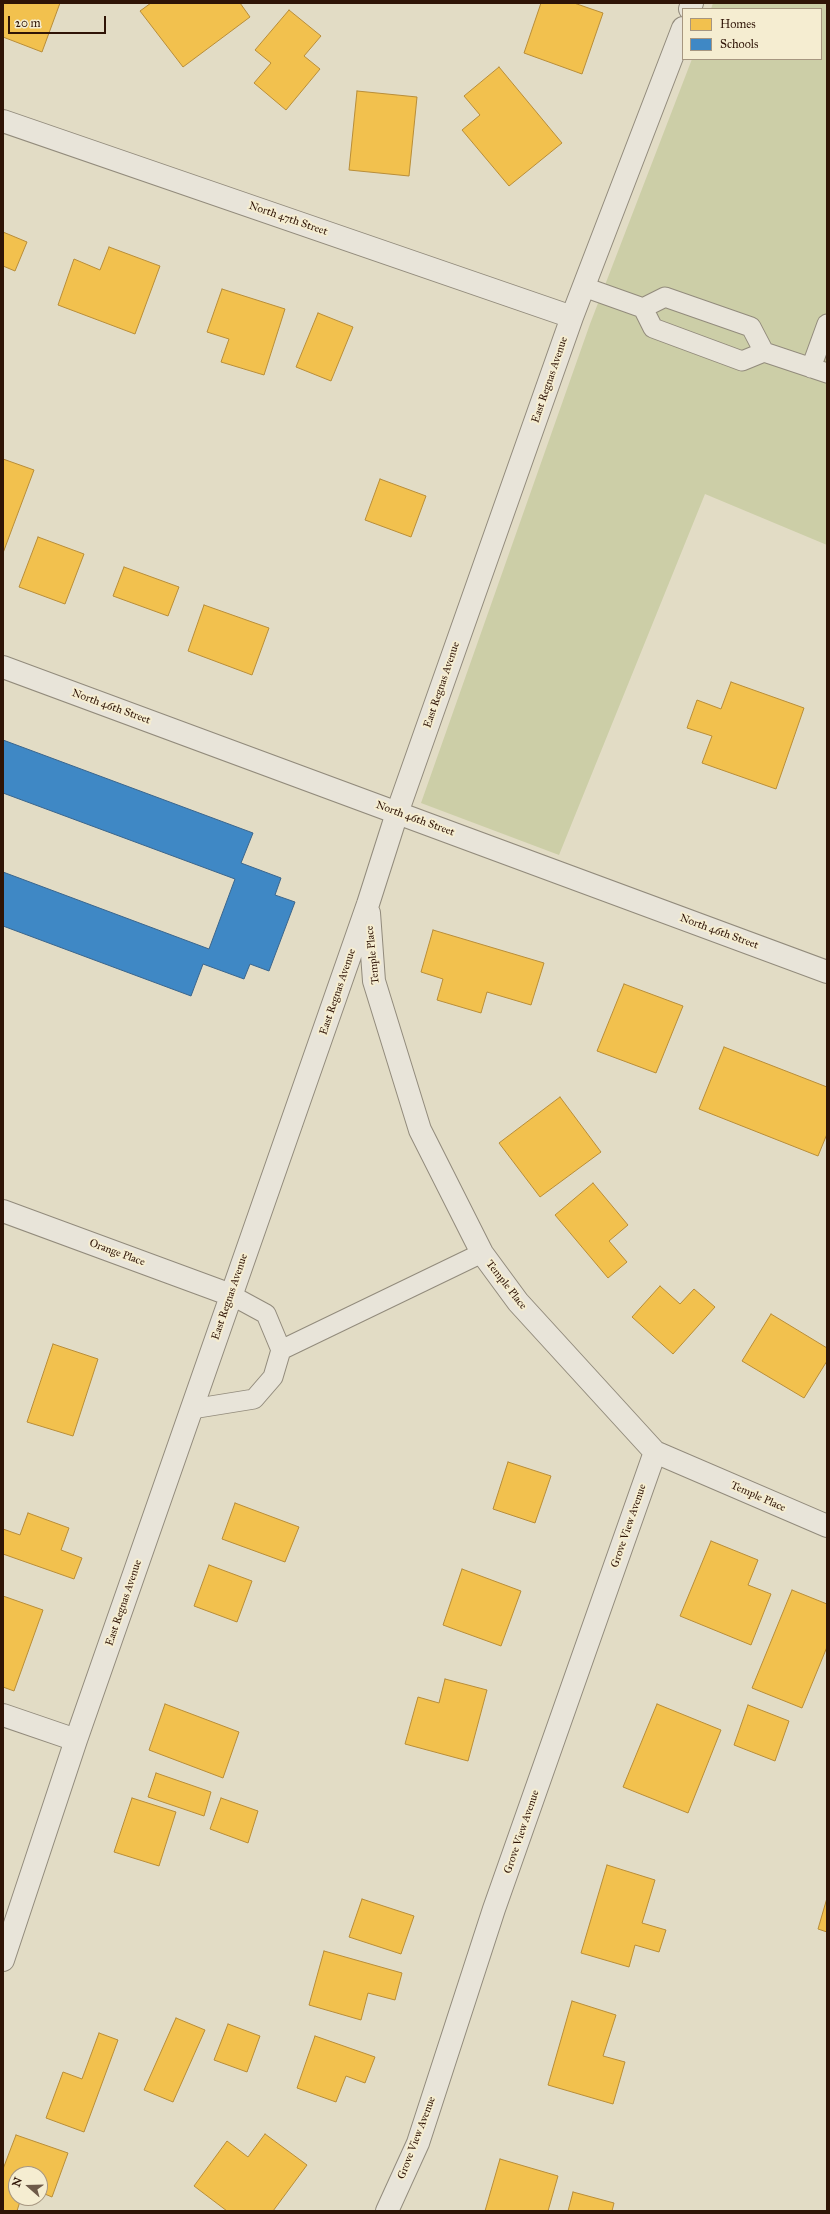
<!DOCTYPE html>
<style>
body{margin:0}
#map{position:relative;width:830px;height:2214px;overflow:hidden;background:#e2dcc5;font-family:"IM FELL Great Primer",serif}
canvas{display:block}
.frame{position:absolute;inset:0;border:4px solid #2f1406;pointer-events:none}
.legend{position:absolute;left:682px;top:8px;width:140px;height:52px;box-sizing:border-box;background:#f5edd1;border:1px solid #a69680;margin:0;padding:5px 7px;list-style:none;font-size:12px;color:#2f1406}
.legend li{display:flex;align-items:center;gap:8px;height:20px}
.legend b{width:20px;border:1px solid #a69680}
.north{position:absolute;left:8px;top:2166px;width:40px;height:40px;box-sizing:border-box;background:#f5edd1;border:1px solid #a69680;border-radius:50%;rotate:290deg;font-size:11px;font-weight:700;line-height:16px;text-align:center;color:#2f1406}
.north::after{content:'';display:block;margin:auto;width:14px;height:18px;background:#6e5a49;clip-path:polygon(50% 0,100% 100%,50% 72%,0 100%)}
.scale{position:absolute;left:8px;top:16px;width:98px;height:18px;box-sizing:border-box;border:2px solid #2f1406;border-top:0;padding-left:5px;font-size:12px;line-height:14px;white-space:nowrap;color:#2f1406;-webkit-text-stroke:3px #f5edd1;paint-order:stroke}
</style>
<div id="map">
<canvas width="830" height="2214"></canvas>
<div class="frame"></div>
<ul class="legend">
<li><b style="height:11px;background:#f2c14e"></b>Homes</li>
<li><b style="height:11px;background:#3f88c5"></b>Schools</li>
</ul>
<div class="north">N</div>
<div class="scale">20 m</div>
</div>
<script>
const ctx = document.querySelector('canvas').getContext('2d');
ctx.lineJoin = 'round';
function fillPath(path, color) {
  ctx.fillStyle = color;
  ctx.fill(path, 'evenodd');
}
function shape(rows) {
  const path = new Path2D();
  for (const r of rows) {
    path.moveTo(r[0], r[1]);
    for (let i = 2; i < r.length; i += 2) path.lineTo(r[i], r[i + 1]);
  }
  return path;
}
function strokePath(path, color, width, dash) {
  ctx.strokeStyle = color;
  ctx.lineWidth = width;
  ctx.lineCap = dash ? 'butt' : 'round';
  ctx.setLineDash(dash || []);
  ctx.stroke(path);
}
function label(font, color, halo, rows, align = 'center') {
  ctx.font = font + ' "IM FELL Great Primer",serif';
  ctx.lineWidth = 4;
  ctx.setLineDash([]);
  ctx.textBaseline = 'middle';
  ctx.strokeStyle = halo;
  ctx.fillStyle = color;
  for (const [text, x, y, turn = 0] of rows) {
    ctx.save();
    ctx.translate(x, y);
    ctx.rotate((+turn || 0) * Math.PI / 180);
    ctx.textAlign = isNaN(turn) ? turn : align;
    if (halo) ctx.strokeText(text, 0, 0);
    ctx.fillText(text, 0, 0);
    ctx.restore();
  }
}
fillPath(shape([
 [713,3,827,3,827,545,705,494,559,855,421,803,590,324,692,59,821,59,821,9,711,9]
]), '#cccea7');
const homes = shape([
 [3,3,60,3,42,52,3,37,3,3],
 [151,3,240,3,250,17,183,67,140,11,151,3],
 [541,3,574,3,603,13,582,74,524,53,541,3],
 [289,10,321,36,304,56,320,69,286,110,254,83,271,63,255,50,289,10],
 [499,67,562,143,509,186,462,130,480,115,464,96,499,67],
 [357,91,417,97,409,176,349,170,357,91],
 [3,232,27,242,15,271,3,266,3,232],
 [109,247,160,266,135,334,58,305,74,259,100,270,109,247],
 [222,289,285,309,264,375,221,362,229,339,207,332,222,289],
 [318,313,353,327,331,381,296,367,318,313],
 [3,459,34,470,3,553,3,459],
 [380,479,426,496,411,537,365,520,380,479],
 [38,537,84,554,65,604,19,587,38,537],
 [124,567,179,587,168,616,113,596,124,567],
 [204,605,269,628,252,675,188,651,204,605],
 [731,682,804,708,776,789,702,763,712,736,687,728,697,700,721,709,731,682],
 [433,930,544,963,531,1005,487,992,481,1013,437,1000,443,979,421,972,433,930],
 [624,984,683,1006,656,1073,597,1051,624,984],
 [724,1047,827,1087,827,1134,818,1156,699,1109,724,1047],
 [560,1097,601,1152,540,1197,499,1143,560,1097],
 [593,1183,628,1225,609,1241,627,1262,608,1278,555,1215,593,1183],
 [660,1286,680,1304,694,1289,715,1307,673,1354,632,1317,660,1286],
 [771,1314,827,1348,827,1361,804,1398,742,1361,771,1314],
 [53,1344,98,1359,73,1436,27,1422,53,1344],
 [508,1462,551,1476,535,1523,493,1509,508,1462],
 [235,1503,299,1527,285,1562,222,1539,235,1503],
 [28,1513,69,1528,61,1550,82,1558,74,1579,3,1554,3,1529,20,1535,28,1513],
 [711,1541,758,1560,748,1585,771,1594,751,1645,680,1616,711,1541],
 [209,1565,252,1581,237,1622,194,1606,209,1565],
 [462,1569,521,1591,501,1646,443,1625,462,1569],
 [792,1590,827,1604,827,1647,802,1708,752,1688,792,1590],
 [3,1596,43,1610,14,1691,3,1687,3,1596],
 [445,1679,487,1690,468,1761,405,1744,418,1697,439,1703,445,1679],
 [165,1704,239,1732,223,1778,149,1750,165,1704],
 [657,1704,721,1730,688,1813,623,1787,657,1704],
 [748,1705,789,1721,775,1761,734,1745,748,1705],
 [156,1773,211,1792,204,1816,148,1797,156,1773],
 [132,1798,176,1812,159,1866,114,1852,132,1798],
 [221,1798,258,1811,248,1843,210,1829,221,1798],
 [607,1865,655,1880,642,1923,666,1930,659,1952,635,1945,629,1967,581,1953,607,1865],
 [827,1898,827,1932,818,1929,827,1898],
 [362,1899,414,1916,401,1954,349,1937,362,1899],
 [324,1951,402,1973,395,2000,368,1993,361,2020,309,2005,324,1951],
 [572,2001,616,2015,603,2056,625,2062,613,2104,548,2085,572,2001],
 [176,2018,205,2030,173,2102,144,2090,176,2018],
 [228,2024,260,2036,247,2072,214,2060,228,2024],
 [99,2033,118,2040,84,2132,46,2118,63,2072,82,2079,99,2033],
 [315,2036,375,2057,365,2083,346,2076,336,2102,297,2088,315,2036],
 [265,2134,307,2165,273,2211,227,2211,194,2186,227,2141,248,2157,265,2134],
 [16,2135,68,2153,52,2197,40,2192,40,2174,16,2174,16,2198,21,2198,17,2211,3,2211,3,2169,16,2135],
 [500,2159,558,2176,548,2211,485,2211,500,2159],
 [573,2192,614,2203,612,2211,568,2211,573,2192]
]);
fillPath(homes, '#f2c14e');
strokePath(homes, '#b88d38', 1);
const schools = shape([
 [3,740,253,833,241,863,281,878,275,895,295,902,269,971,250,964,244,979,203,964,191,996,3,926,3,872,209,949,235,879,3,793,3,740]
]);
fillPath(schools, '#3f88c5');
strokePath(schools, '#3a658c', 1);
const service = shape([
 [584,287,643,308,653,328,742,361,764,352,827,373],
 [643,308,665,297,751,327,764,352],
 [811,368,827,324],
 [281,1350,482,1253],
 [192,1409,254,1399,273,1377,281,1350,266,1314,231,1295]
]);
const minor = shape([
 [690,9,692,3],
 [3,121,572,317],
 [369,913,374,981,420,1130,482,1253,518,1302,655,1452,827,1526],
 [3,1211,231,1295],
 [3,1715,76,1740],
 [3,1960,76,1740,368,904,397,813,572,317,683,28],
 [387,2211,418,2143,494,1909,655,1452]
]);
const tertiary = shape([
 [3,667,827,972]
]);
strokePath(service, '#928b7c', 21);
strokePath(minor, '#928b7c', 24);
strokePath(tertiary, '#928b7c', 24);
strokePath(service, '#e8e4d9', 19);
strokePath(minor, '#e8e4d9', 22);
strokePath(tertiary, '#e8e4d9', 22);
label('11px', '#2f1406', '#f5edd1', [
 ["North 47th Street",288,219,19],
 ["East Regnas Avenue",550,380,-71],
 ["East Regnas Avenue",442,685,-71],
 ["North 46th Street",111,707,20],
 ["North 46th Street",415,819,20],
 ["North 46th Street",719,932,20],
 ["Temple Place",373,955,-96],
 ["East Regnas Avenue",338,992,-71],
 ["Orange Place",117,1253,20],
 ["Temple Place",506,1285,52],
 ["East Regnas Avenue",230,1297,-71],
 ["Temple Place",758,1497,24],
 ["Grove View Avenue",629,1526,-71],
 ["East Regnas Avenue",124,1603,-71],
 ["Grove View Avenue",522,1832,-71],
 ["Grove View Avenue",417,2138,-69]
]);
</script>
